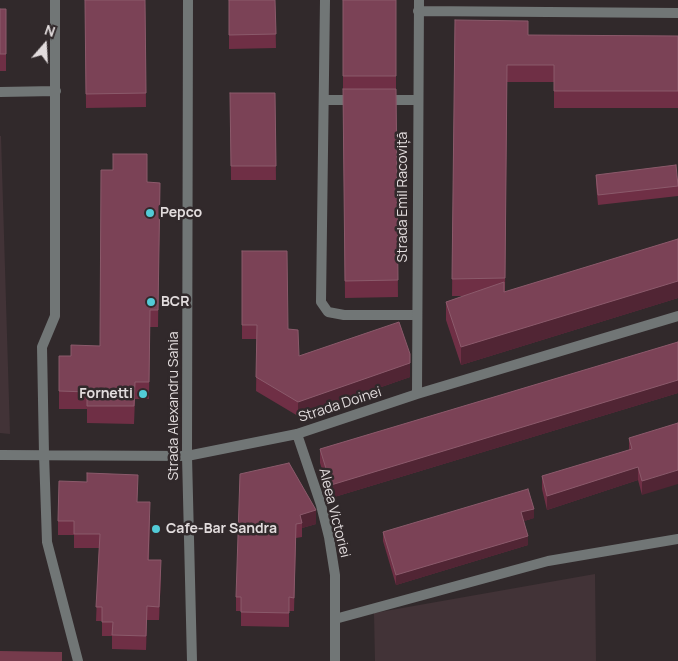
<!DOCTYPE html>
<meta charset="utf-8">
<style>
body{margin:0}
#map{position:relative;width:678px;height:661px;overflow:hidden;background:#31292b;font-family:Manrope,sans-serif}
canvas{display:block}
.north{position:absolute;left:20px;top:20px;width:50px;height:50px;-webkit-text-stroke:4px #31292b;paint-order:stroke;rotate:19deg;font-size:14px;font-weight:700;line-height:20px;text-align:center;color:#e2dcdd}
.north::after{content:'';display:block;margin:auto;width:18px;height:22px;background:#e2dcdd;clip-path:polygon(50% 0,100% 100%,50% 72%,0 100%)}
</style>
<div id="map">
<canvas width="678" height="661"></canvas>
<div class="north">N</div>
</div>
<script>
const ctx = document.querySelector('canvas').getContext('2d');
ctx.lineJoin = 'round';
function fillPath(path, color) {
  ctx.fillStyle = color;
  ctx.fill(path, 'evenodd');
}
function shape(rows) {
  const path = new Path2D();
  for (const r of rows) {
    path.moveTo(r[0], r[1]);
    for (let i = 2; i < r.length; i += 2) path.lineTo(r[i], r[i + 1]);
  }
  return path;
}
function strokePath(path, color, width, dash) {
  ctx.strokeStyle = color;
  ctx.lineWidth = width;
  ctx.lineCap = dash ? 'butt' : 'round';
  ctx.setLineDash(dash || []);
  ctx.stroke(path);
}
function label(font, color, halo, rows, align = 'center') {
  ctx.font = font + ' Manrope,sans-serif';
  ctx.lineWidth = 5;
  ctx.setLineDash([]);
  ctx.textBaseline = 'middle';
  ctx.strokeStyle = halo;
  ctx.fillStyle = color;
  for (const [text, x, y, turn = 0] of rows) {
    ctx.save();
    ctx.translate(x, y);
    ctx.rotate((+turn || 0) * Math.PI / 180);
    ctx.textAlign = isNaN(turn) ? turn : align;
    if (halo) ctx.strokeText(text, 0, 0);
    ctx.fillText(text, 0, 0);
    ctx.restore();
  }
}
fillPath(shape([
 [0,136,1,136,10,434,0,433],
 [595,574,596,661,375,661,374,613]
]), '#423337');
fillPath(shape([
 [0,651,62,652,62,661,0,661]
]), '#753b4c');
strokePath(shape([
 [325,0,321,302,328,312,344,315,417,315],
 [324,100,355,100],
 [382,100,417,100],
 [44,454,47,542,78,661],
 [335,619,548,561,678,539]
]), '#717676', 10);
strokePath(shape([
 [188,0,187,456,192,661]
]), '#717676', 10);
strokePath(shape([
 [418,11,678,13],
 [0,92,56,91],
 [417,394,419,0],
 [297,434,321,505,329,537,335,575,335,661],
 [44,454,42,347,55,316,55,0],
 [0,455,187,456,297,434,417,394,678,316]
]), '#717676', 10);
fillPath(shape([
 [85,0,145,0,146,107,86,108],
 [229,0,275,0,276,48,229,49],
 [343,0,396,0,396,89,398,297,345,298,343,93],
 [0,9,6,9,6,71,0,71],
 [455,20,528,35,678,36,678,108,554,108,554,82,507,82,505,292,678,239,678,298,461,365,446,320,446,302,464,296,452,296],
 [230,93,275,93,276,180,231,180],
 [596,175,678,179,678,196,598,205,596,184],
 [147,182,160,183,158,327,150,327,149,399,135,399,134,424,87,423,87,409,59,409,59,356,71,356,100,346],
 [242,251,288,329,299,356,410,354,410,377,298,416,256,391,257,339,242,339],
 [678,342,678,393,331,498,320,463,320,449],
 [678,423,642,495,638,480,547,510,542,489,542,476,629,450,629,438],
 [289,463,316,524,302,528,302,537,296,538,294,611,289,611,289,627,241,626,241,611,236,611,236,597],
 [137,502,150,516,149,560,161,574,159,620,147,620,146,650,112,649,112,636,102,636,102,621,96,621,99,548,74,548,74,535,58,535,58,521],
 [534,518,524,521,528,545,396,585,383,541,383,532]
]), '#6f2f45');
fillPath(shape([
 [678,281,678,298,461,365,461,347],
 [410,363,410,377,298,416,298,402],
 [678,380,678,393,331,498,331,485],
 [638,467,638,480,547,510,547,496],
 [678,470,678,484,642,495,642,481],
 [534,509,534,518,521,522,521,512],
 [316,510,316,524,302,528,302,523,300,515],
 [528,536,528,545,396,585,396,575],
 [161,560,161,574,159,620,159,607],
 [147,606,147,620,146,650,146,636]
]), '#512534');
const building = shape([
 [85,0,145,0,146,93,86,94,85,0],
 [229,0,275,0,276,34,229,35,229,0],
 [343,0,396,0,396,76,343,76,343,0],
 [0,9,6,9,6,54,0,54,0,9],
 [455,20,528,21,528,35,678,36,678,91,554,91,554,65,507,65,505,278,452,279,455,20],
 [343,89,396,89,398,280,345,281,343,89],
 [230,93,275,93,276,166,231,166,230,93],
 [113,154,147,154,147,182,160,183,158,310,150,310,149,382,135,382,134,406,87,406,87,392,59,391,59,356,71,356,71,345,100,346,101,170,113,170,113,154],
 [676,165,678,186,598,195,596,175,676,165],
 [678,239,678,281,461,347,446,302,504,282,504,292,678,239],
 [242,251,287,251,288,329,298,330,299,356,399,322,410,354,410,363,298,402,256,377,257,325,242,325,242,251],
 [678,342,678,380,331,485,320,449,678,342],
 [678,423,678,470,642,481,638,467,547,496,542,476,632,449,629,438,678,423],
 [289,463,316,510,300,515,302,523,296,524,294,598,289,597,289,613,241,612,241,597,236,597,240,474,289,463],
 [87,473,138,475,137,502,150,502,148,560,161,560,159,607,147,606,146,636,112,635,113,622,102,622,102,607,96,607,100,534,74,534,74,521,58,521,59,481,87,482,87,473],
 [528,489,534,509,521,512,528,536,396,575,383,532,528,489]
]);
fillPath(building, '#7b4256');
strokePath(building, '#8b5a6b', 1);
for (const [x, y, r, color] of [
 [150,213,5,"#52cbd7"],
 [151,302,5,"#52cbd7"],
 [143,394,5,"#52cbd7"],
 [156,529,5,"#52cbd7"]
]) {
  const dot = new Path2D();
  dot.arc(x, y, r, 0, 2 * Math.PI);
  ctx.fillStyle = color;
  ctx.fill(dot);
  strokePath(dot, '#31292b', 2);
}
label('14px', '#e2dcdd', '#31292b', [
 ["Strada Emil Racoviță",403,197,-90],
 ["Strada Doinei",340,405,-18],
 ["Strada Alexandru Sahia",174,406,-90],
 ["Aleea Victoriei",334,513,76]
]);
label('bold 14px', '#e2dcdd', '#31292b', [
 ["Pepco",160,213],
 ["BCR",161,302],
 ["Fornetti",133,394,"right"],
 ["Cafe-Bar Sandra",166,529]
], 'left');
</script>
